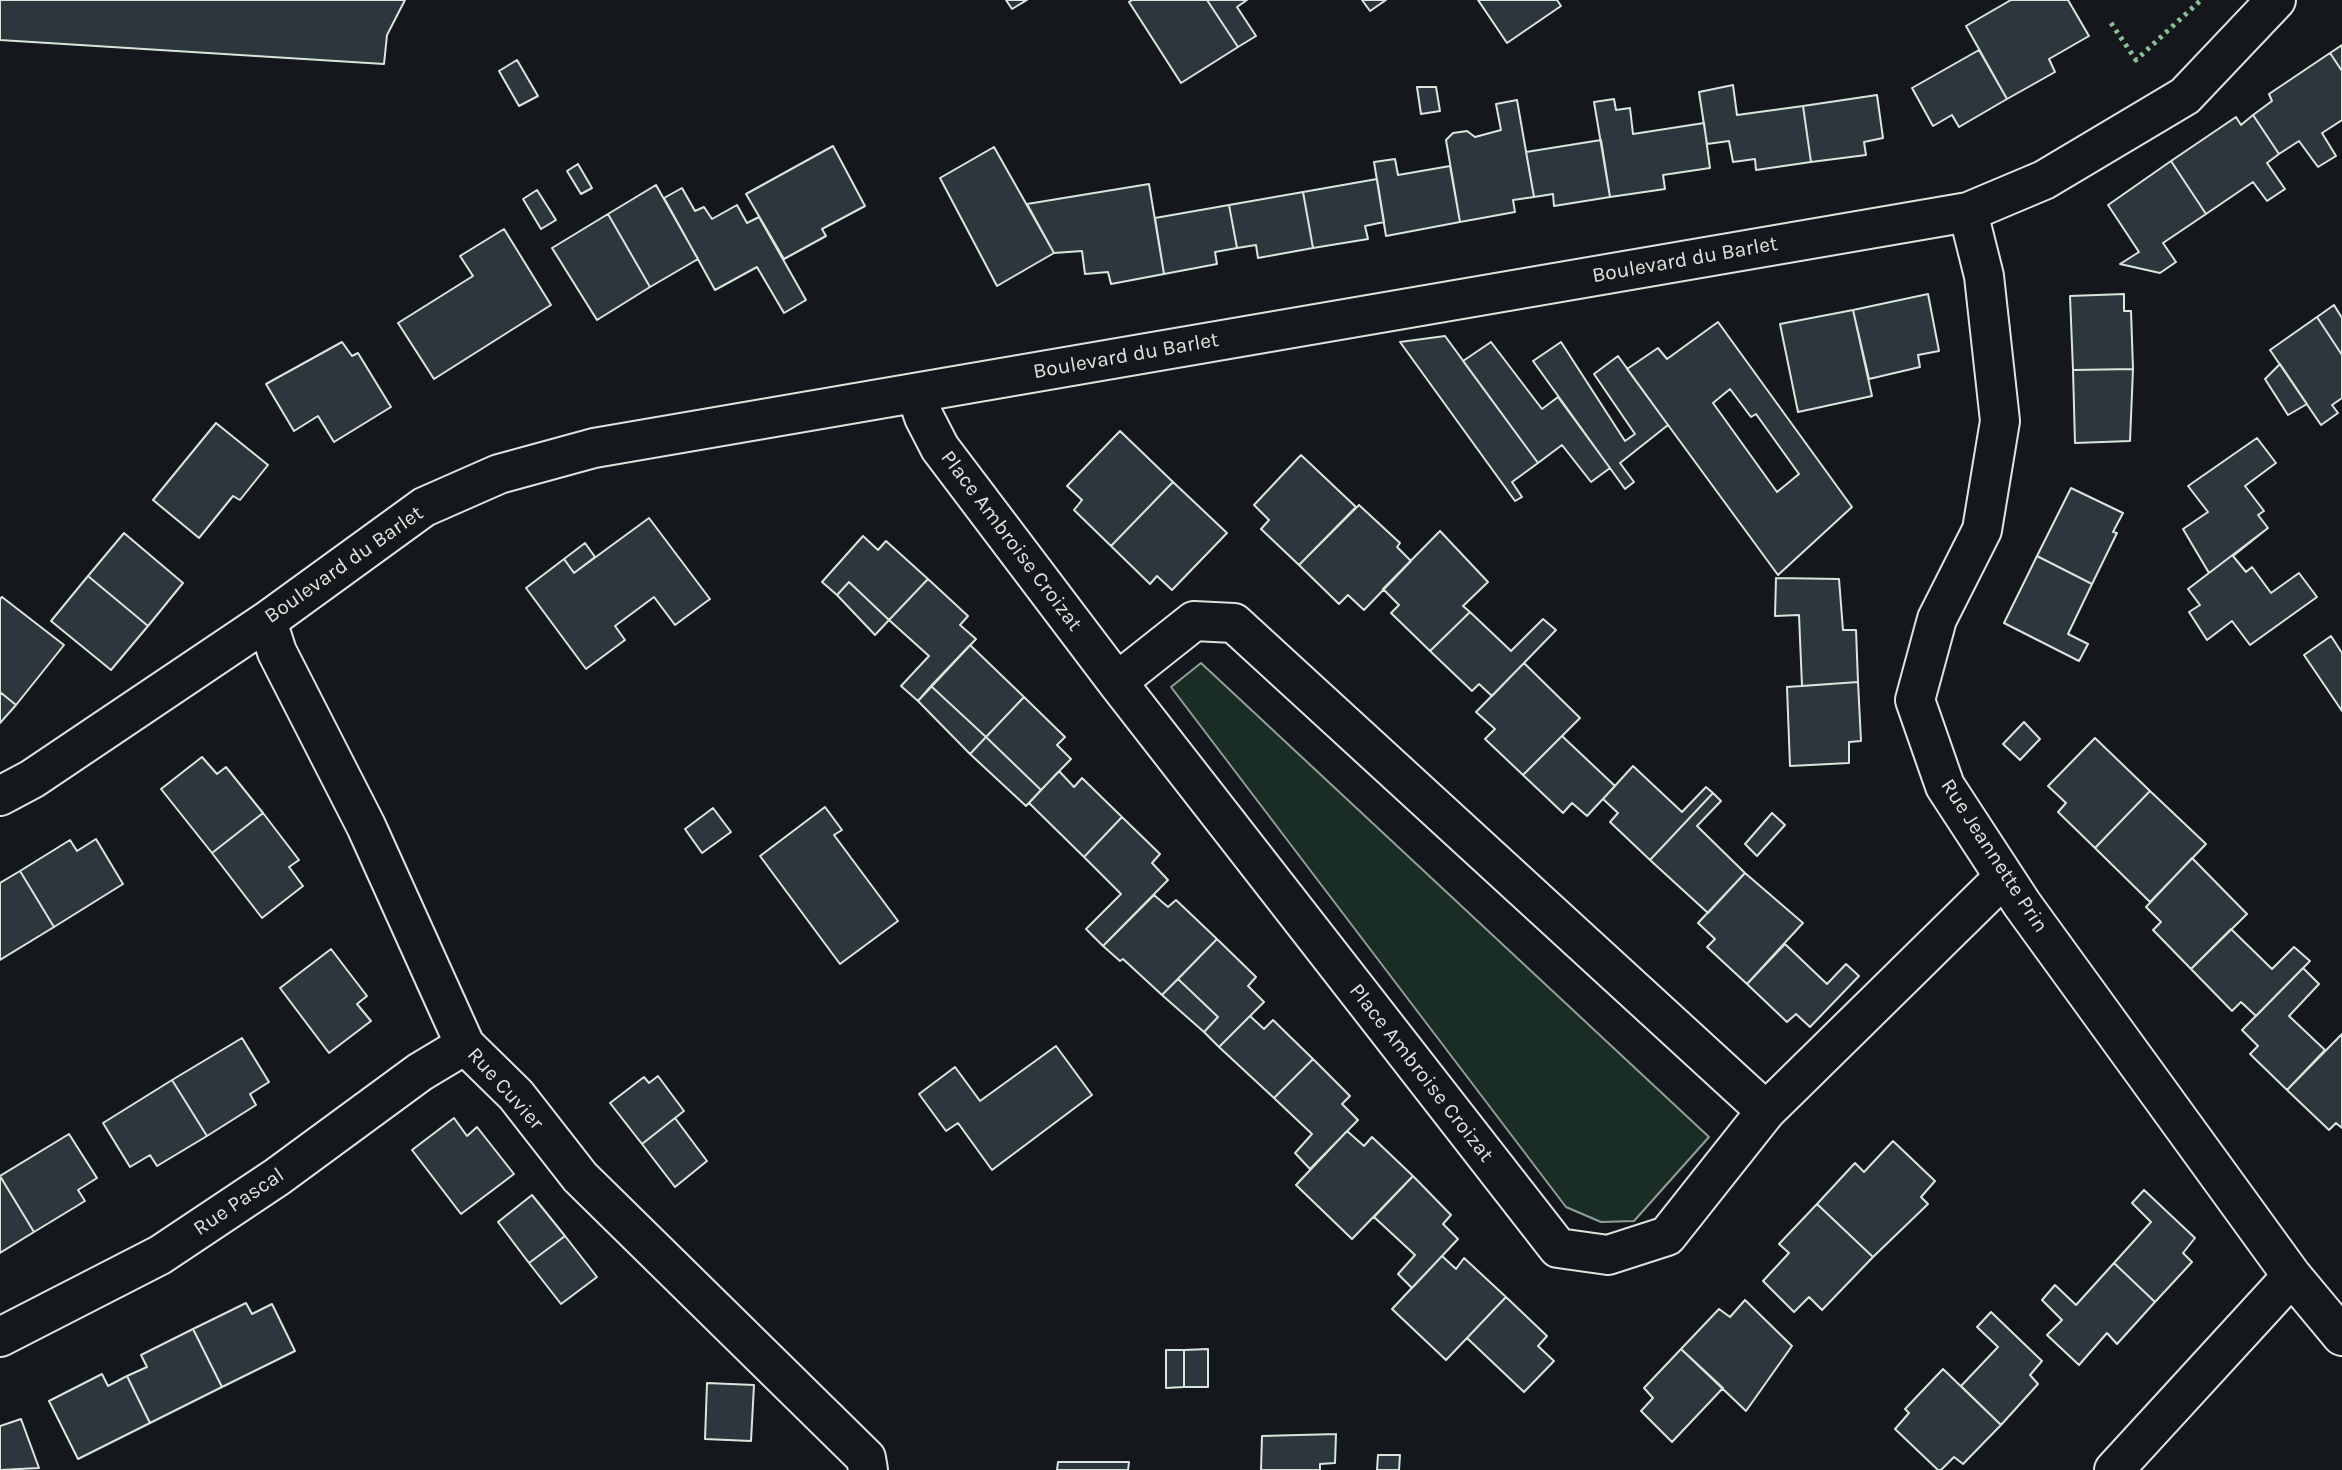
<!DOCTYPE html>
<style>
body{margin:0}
canvas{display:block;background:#14181c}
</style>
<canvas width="2342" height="1470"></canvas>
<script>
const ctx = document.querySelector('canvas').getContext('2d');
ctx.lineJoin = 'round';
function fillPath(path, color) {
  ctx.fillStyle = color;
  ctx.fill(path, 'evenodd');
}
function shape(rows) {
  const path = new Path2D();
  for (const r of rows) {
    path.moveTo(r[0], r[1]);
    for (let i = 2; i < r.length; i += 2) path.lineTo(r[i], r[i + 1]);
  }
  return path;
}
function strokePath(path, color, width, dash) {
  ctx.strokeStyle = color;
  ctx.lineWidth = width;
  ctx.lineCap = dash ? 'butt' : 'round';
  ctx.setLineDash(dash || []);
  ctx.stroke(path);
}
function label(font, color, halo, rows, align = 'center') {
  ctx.font = font + ' Karla,sans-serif';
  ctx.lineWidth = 5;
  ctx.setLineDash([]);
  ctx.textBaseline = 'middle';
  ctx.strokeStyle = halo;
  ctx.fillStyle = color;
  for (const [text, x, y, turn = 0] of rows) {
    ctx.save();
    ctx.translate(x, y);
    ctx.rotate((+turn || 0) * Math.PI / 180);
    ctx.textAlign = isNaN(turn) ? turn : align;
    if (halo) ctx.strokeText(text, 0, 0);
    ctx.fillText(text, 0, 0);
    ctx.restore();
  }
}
const green = shape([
 [1201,663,1709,1137,1634,1221,1601,1222,1566,1207,1171,687,1201,663]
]);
fillPath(green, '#1a2d24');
strokePath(green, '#939e99', 2);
const building = shape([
 [0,0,405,0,387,35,384,64,0,40,0,0],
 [1006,0,1027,0,1012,9,1006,0],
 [1132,0,1207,0,1238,47,1181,83,1129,2,1132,0],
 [1207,0,1247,0,1237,7,1256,36,1238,47,1207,0],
 [1362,0,1386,0,1370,11,1362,0],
 [1478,0,1557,0,1561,6,1507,43,1478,0],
 [2011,0,2068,0,2089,36,2049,59,2055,72,2007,99,1966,26,2011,0],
 [2342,45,2342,71,2330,53,2342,45],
 [1979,50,2007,99,1959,127,1952,115,1933,126,1912,88,1979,50],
 [2330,53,2342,71,2342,120,2322,133,2336,156,2318,167,2299,141,2279,154,2253,115,2272,101,2269,94,2330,53],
 [517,60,538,96,519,106,499,71,517,60],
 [1733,85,1737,115,1803,106,1811,162,1756,170,1755,159,1733,162,1729,141,1707,144,1699,92,1733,85],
 [1417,87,1436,87,1440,111,1421,114,1417,87],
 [1877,95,1883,138,1864,142,1866,155,1811,162,1803,106,1877,95],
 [1614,99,1616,110,1630,108,1633,134,1704,123,1710,168,1663,175,1665,189,1610,197,1594,102,1614,99],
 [1517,100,1534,197,1513,200,1515,212,1460,222,1446,140,1453,133,1467,131,1475,137,1501,130,1496,104,1517,100],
 [2253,115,2279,154,2267,163,2285,189,2267,201,2253,182,2206,214,2171,161,2236,117,2241,125,2253,115],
 [1601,140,1610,197,1554,206,1553,194,1534,197,1526,152,1601,140],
 [833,146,865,206,822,229,826,236,784,259,746,194,833,146],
 [994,147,1054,253,997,286,940,178,994,147],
 [1395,159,1398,175,1450,166,1460,222,1386,236,1374,162,1395,159],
 [2171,161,2206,214,2163,243,2176,262,2160,273,2120,264,2139,252,2108,205,2171,161],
 [578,164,592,188,581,194,567,171,578,164],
 [1377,179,1384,222,1365,226,1368,239,1313,248,1303,192,1377,179],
 [1149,184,1164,274,1111,284,1108,272,1085,274,1082,251,1054,253,1027,204,1149,184],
 [656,185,698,259,650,287,608,214,656,185],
 [682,188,695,211,704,207,712,219,737,205,747,223,759,217,806,300,784,313,757,267,715,290,664,198,682,188],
 [537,190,556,220,541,229,523,199,537,190],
 [1303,192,1313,248,1258,258,1256,245,1237,248,1229,205,1303,192],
 [1229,205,1237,248,1215,252,1217,264,1164,274,1155,218,1229,205],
 [608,214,650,287,597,320,552,248,608,214],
 [504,229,551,305,434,379,398,323,473,276,460,256,504,229],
 [1928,294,1939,351,1918,355,1920,367,1869,379,1853,310,1928,294],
 [2124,294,2124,311,2131,311,2133,369,2073,370,2070,296,2124,294],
 [2334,305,2342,318,2342,355,2317,317,2334,305],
 [1853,310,1872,396,1798,412,1780,324,1853,310],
 [2317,317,2342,355,2342,398,2332,405,2338,413,2321,425,2270,350,2317,317],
 [1718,322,1852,507,1778,575,1627,369,1658,348,1667,359,1718,322],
 [1730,389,1751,417,1756,414,1799,474,1777,492,1713,403,1730,389],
 [1445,336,1538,463,1512,482,1522,497,1515,501,1400,342,1445,336],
 [342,342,352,356,358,353,391,407,334,442,318,416,294,431,266,384,342,342],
 [1491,342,1542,409,1558,397,1610,468,1591,482,1562,445,1538,463,1463,361,1491,342],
 [1561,342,1625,441,1635,434,1594,374,1618,356,1668,425,1620,463,1634,482,1625,489,1533,361,1561,342],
 [2280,364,2307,404,2288,415,2265,379,2280,364],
 [2133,369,2130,441,2075,443,2073,370,2133,369],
 [216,423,268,465,240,500,233,496,199,538,153,500,216,423],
 [1120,431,1173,482,1111,546,1074,510,1082,500,1067,486,1120,431],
 [2257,438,2276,463,2245,486,2264,511,2258,515,2268,528,2209,573,2183,529,2208,512,2188,486,2257,438],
 [1301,455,1356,507,1299,565,1261,529,1269,520,1254,505,1301,455],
 [1173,482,1227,533,1172,590,1157,576,1150,584,1111,546,1173,482],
 [2071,488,2123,513,2113,532,2117,533,2092,584,2037,556,2071,488],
 [1359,505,1400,543,1397,547,1411,561,1364,610,1348,595,1339,604,1299,565,1359,505],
 [649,518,710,599,675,625,654,597,615,626,625,640,586,669,526,588,564,559,574,573,649,518],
 [2268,528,2233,556,2246,572,2252,567,2271,593,2299,573,2317,597,2250,645,2232,621,2207,640,2189,612,2200,605,2188,589,2268,528],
 [1440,531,1488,582,1463,606,1470,612,1430,651,1391,613,1399,605,1383,589,1440,531],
 [124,533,183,583,148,626,88,576,124,533],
 [863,536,878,550,886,541,928,579,889,620,849,582,837,595,822,582,863,536],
 [585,543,595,557,574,573,564,559,585,543],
 [2037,556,2092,584,2068,634,2088,644,2079,661,2004,623,2037,556],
 [88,576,148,626,111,670,51,621,88,576],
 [1776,578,1839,579,1843,630,1856,630,1858,682,1802,686,1799,615,1775,616,1776,578],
 [928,579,968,616,960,625,976,639,918,701,901,686,929,656,889,620,928,579],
 [849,582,889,620,875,635,837,595,849,582],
 [2,597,64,645,16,705,0,692,0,599,2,597],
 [1470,612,1511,651,1543,619,1556,630,1492,696,1479,684,1472,691,1430,651,1470,612],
 [2331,636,2342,653,2342,711,2304,655,2331,636],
 [970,645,1024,697,986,737,931,686,970,645],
 [1524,663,1580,718,1523,775,1485,739,1495,729,1476,712,1524,663],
 [1858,682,1861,741,1849,742,1849,763,1790,766,1787,687,1858,682],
 [931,686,986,737,970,754,918,701,931,686],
 [0,692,16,705,0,723,0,692],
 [1024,697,1065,737,1057,745,1071,759,1041,790,986,737,1024,697],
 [2024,722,2040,739,2020,760,2003,744,2024,722],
 [1562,736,1615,786,1587,816,1572,803,1563,813,1523,775,1562,736],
 [986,737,1041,790,1026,806,970,754,986,737],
 [2095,738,2150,791,2095,848,2058,812,2066,803,2048,786,2095,738],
 [202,757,217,774,226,767,263,813,212,853,161,789,202,757],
 [1633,766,1682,812,1706,787,1713,793,1650,860,1610,822,1618,813,1603,799,1633,766],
 [1059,771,1074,787,1082,778,1122,817,1084,857,1029,803,1059,771],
 [2150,791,2206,844,2150,902,2095,848,2150,791],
 [1713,793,1721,801,1697,826,1745,873,1708,913,1650,860,1713,793],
 [825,807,842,830,834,835,898,921,840,964,760,856,825,807],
 [713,808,731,832,702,853,685,829,713,808],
 [263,813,299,860,289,867,303,886,262,918,212,853,263,813],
 [1772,813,1785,825,1757,856,1745,844,1772,813],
 [1122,817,1160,854,1152,863,1168,880,1103,946,1086,929,1121,894,1084,857,1122,817],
 [96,839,123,884,54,927,20,871,70,840,77,851,96,839],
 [2192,858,2247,914,2191,969,2153,930,2161,922,2146,907,2192,858],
 [20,871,54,927,0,960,0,883,20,871],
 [1745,873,1803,923,1747,984,1707,947,1715,939,1698,923,1745,873],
 [1154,895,1168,907,1176,900,1217,939,1162,995,1123,959,1120,961,1103,946,1154,895],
 [2231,929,2272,969,2294,947,2310,961,2256,1016,2241,1002,2232,1011,2191,969,2231,929],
 [1217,939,1256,977,1248,986,1264,1002,1219,1047,1204,1032,1218,1017,1178,979,1217,939],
 [1785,944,1827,984,1846,964,1859,976,1810,1027,1796,1014,1787,1022,1747,984,1785,944],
 [331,949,367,996,357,1004,371,1021,329,1053,280,988,331,949],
 [2303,968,2319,984,2289,1016,2325,1050,2287,1090,2250,1054,2258,1046,2242,1030,2303,968],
 [1178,979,1218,1017,1204,1032,1162,995,1178,979],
 [1250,1016,1264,1029,1273,1020,1313,1059,1274,1098,1219,1047,1250,1016],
 [2342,1034,2342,1128,2336,1123,2329,1130,2287,1090,2342,1034],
 [242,1038,269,1082,250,1094,256,1105,207,1136,172,1080,242,1038],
 [1056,1046,1092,1095,992,1170,958,1123,946,1131,919,1094,955,1067,980,1101,1056,1046],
 [1313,1059,1350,1096,1342,1104,1358,1120,1310,1169,1295,1153,1312,1134,1274,1098,1313,1059],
 [658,1076,684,1111,642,1144,610,1103,644,1077,649,1083,658,1076],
 [172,1080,207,1136,157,1166,150,1155,130,1167,103,1123,172,1080],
 [454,1118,467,1136,477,1127,514,1174,461,1214,412,1150,454,1118],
 [675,1118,707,1161,675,1187,642,1144,675,1118],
 [1347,1131,1364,1146,1372,1137,1413,1176,1352,1239,1296,1185,1347,1131],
 [69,1134,97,1178,78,1190,85,1201,34,1232,0,1176,69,1134],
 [1893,1141,1935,1181,1921,1197,1928,1204,1873,1257,1817,1204,1855,1163,1864,1172,1893,1141],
 [0,1176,34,1232,0,1253,0,1176],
 [1413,1176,1451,1215,1443,1224,1458,1239,1412,1288,1398,1274,1415,1255,1374,1217,1413,1176],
 [2144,1190,2195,1238,2183,1253,2192,1262,2155,1302,2114,1263,2151,1222,2132,1203,2144,1190],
 [532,1195,565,1236,529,1263,498,1222,532,1195],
 [1817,1204,1873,1257,1822,1310,1809,1297,1794,1312,1763,1281,1789,1253,1779,1244,1817,1204],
 [565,1236,597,1277,561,1304,529,1263,565,1236],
 [1442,1256,1456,1269,1464,1258,1506,1297,1446,1360,1392,1309,1442,1256],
 [2114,1263,2155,1302,2117,1344,2107,1333,2079,1365,2047,1335,2062,1320,2042,1300,2055,1285,2076,1305,2114,1263],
 [1506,1297,1547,1336,1538,1346,1554,1361,1524,1392,1467,1338,1506,1297],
 [1745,1300,1792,1346,1746,1411,1681,1349,1719,1309,1730,1317,1745,1300],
 [246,1303,252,1314,272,1304,295,1351,222,1387,193,1329,246,1303],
 [1991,1312,2042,1361,2030,1375,2038,1384,2001,1425,1961,1386,1998,1347,1977,1327,1991,1312],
 [193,1329,222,1387,150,1423,127,1376,147,1367,141,1355,193,1329],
 [1208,1349,1208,1387,1184,1387,1184,1350,1208,1349],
 [1681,1349,1723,1388,1672,1442,1641,1411,1653,1398,1644,1388,1681,1349],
 [1166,1350,1184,1350,1184,1387,1166,1388,1166,1350],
 [1943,1369,2001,1425,1963,1464,1954,1457,1941,1470,1938,1470,1895,1429,1909,1413,1905,1409,1943,1369],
 [102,1374,108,1386,127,1376,150,1423,78,1459,49,1401,102,1374],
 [707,1383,754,1385,751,1441,705,1439,707,1383],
 [21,1419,39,1468,0,1470,0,1426,21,1419],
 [1336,1434,1335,1463,1320,1464,1320,1470,1261,1470,1262,1436,1336,1434],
 [1378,1455,1400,1455,1399,1470,1377,1470,1378,1455],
 [1058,1462,1129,1462,1128,1470,1057,1470,1058,1462]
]);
fillPath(building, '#2c363c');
strokePath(building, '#d8e6dc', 2);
const minor = shape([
 [1968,212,1984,276,2000,421,1982,530,1937,619,1915,700,1945,786,2022,904,2292,1276],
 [916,393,924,417,940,448,1117,682],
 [267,621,277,652,366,826,465,1045,516,1095,580,1177,866,1458,868,1470],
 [0,796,32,779,267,621,424,507,499,474,594,448,1968,212,2044,180,2185,96,2276,0],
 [1766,1111,1667,1236,1608,1255,1558,1248,1117,682,1194,621,1234,623,1766,1111,2004,877],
 [0,1337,160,1255,277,1177,420,1072,465,1045],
 [2114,1470,2292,1276,2342,1336]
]);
strokePath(minor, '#d8e6dc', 42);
strokePath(minor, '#14181c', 38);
strokePath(shape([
 [2111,23,2136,60,2201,0]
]), '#8ac095', 5, [3.5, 5]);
label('21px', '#d8e6dc', '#14181c', [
 ["Boulevard du Barlet",1685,260,-10],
 ["Boulevard du Barlet",1126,356,-10],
 ["Place Ambroise Croizat",1011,541,53],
 ["Boulevard du Barlet",344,565,-35],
 ["Rue Jeannette Prin",1994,856,57],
 ["Place Ambroise Croizat",1421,1073,52],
 ["Rue Cuvier",505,1089,48],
 ["Rue Pascal",239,1202,-34]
]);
</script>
